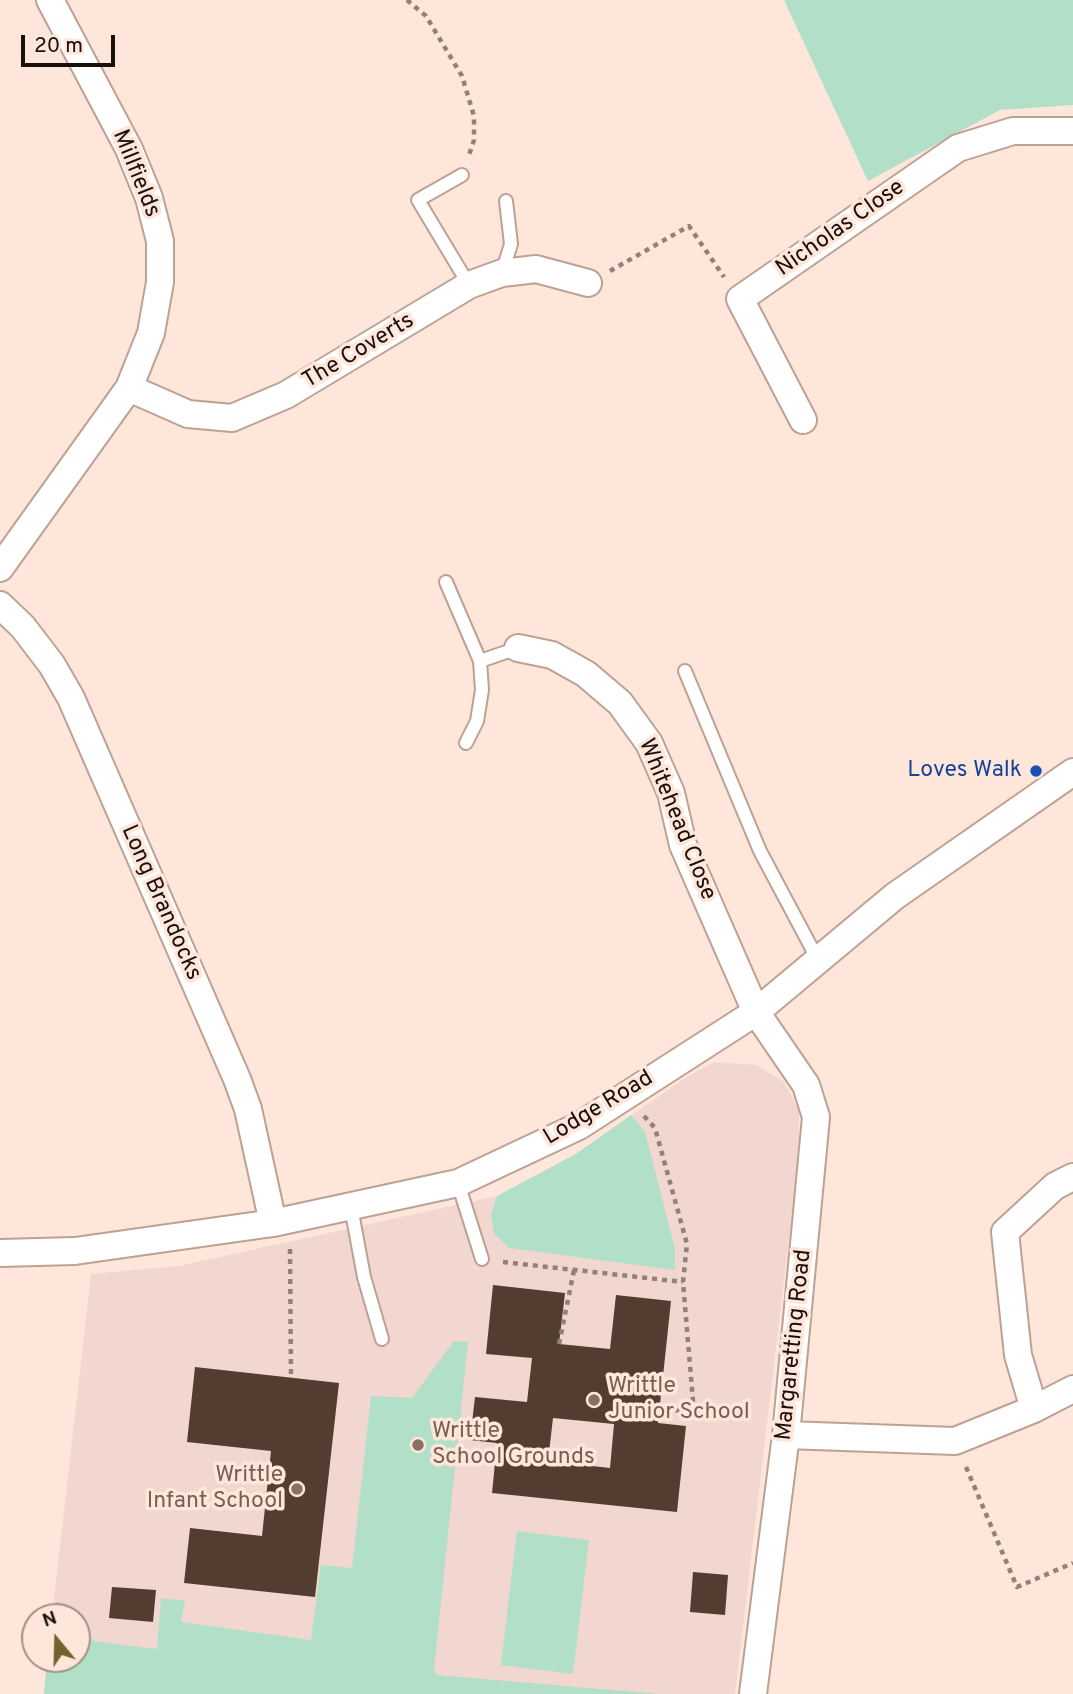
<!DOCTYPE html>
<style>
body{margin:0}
#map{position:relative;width:1073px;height:1694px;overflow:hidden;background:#fee6da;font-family:Overpass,sans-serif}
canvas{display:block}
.north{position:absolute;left:21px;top:1603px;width:70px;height:70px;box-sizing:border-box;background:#fee6da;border:2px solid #a29087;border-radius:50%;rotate:341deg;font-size:19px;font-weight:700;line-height:28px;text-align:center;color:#19100b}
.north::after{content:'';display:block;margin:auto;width:24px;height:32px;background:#766030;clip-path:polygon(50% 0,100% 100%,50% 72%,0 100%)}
.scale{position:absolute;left:21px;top:35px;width:94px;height:32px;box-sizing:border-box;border:4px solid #19100b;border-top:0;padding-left:9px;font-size:21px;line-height:24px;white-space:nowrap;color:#19100b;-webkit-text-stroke:5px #fee6da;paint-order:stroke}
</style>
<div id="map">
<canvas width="1073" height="1694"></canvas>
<div class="north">N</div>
<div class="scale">20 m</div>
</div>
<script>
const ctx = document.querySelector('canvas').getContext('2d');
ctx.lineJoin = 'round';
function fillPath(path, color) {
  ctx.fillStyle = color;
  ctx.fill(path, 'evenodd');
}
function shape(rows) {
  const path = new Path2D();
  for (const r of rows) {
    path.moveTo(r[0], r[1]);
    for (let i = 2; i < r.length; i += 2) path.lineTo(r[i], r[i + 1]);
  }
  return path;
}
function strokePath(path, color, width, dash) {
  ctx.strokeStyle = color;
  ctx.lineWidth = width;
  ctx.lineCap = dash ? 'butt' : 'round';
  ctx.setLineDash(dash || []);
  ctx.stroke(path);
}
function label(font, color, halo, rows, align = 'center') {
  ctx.font = font + ' Overpass,sans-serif';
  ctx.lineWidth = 7;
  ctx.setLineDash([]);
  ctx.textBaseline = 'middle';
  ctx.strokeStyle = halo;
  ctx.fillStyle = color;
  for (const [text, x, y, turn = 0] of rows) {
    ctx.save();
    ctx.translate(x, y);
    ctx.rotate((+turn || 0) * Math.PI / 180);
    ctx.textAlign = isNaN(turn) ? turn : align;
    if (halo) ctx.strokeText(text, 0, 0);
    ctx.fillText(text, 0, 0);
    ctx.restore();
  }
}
fillPath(shape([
 [714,1062,756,1065,784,1082,799,1110,799,1152,735,1694,44,1694,47,1659,77,1659,77,1617,52,1617,91,1274,179,1266,497,1196,576,1154,685,1078]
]), '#f1d7cf');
fillPath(shape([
 [784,0,1073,0,1073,105,1000,110,868,181],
 [631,1115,645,1132,675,1249,675,1270,509,1248,494,1234,491,1215,497,1196,576,1154],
 [454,1341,468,1342,434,1669,437,1675,660,1694,44,1694,47,1659,77,1659,77,1639,157,1649,161,1598,185,1601,181,1622,311,1640,321,1565,352,1568,371,1396,412,1398],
 [517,1531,589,1540,573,1674,501,1665]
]), '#b1dfc7');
fillPath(shape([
 [493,1285,565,1293,559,1344,610,1349,616,1295,671,1301,658,1423,686,1426,677,1512,492,1493,497,1443,470,1440,475,1397,527,1402,532,1358,486,1354],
 [553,1418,614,1424,610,1468,548,1461],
 [195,1367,339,1383,315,1597,184,1583,190,1528,262,1536,271,1451,187,1442],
 [693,1572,728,1575,725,1615,690,1612],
 [112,1587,156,1590,153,1622,109,1618]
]), '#533c30');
const lane = shape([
 [462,175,418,200,469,285],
 [502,273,511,244,506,201],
 [446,582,480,661,482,690,477,721,466,743],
 [480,661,518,648],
 [685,671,760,851,818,960],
 [458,1183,482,1259],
 [351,1207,364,1277,382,1339]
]);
const street = shape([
 [129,388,188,414,232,418,286,395,469,285,502,273,536,269,588,283],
 [803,420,740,299,958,148,1013,131,1073,131],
 [0,568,129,388,151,333,160,282,160,241,149,198,129,149,50,0],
 [0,605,23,627,52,665,71,698,237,1079,248,1109,273,1223],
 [518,648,552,655,586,674,620,703,649,743,671,793,683,845,756,1012,806,1085,816,1117,786,1435,753,1694],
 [0,1253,75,1251,273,1223,458,1183,579,1126,756,1012,895,896,1073,772],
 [1034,1409,1018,1355,1005,1232,1055,1186,1073,1177],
 [786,1435,955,1441,1034,1409,1073,1389]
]);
strokePath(lane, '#bda193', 16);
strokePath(street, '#bda193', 30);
strokePath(shape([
 [407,0,426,16,462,76,474,116,474,140,469,155],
 [610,271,689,226,724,277],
 [644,1116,655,1128,687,1244,683,1282,694,1413,660,1408],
 [290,1249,291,1377],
 [503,1262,683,1282],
 [559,1344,574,1270],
 [966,1467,1017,1587,1073,1563]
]), '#928179', 4.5, [5, 5]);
strokePath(lane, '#fff', 12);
strokePath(street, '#fff', 26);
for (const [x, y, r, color] of [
 [1036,771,7,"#1a4fb4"],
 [594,1400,7,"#8d6e63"],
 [418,1445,7,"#8d6e63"],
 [297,1489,7,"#8d6e63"]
]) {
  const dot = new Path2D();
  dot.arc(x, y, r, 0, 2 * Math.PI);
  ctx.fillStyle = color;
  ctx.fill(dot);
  strokePath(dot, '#fee6da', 2.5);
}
label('23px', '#19100b', '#fee6da', [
 ["Millfields",135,174,68],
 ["Nicholas Close",841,229,-35],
 ["The Coverts",359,352,-31],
 ["Whitehead Close",676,820,68],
 ["Long Brandocks",160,903,66],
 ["Lodge Road",599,1109,-31],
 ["Margaretting Road",795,1345,-84]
]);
label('23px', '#164399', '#fee6da', [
 ["Loves Walk",1022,771]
], 'right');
label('23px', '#785e54', '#fee6da', [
 ["Writtle",608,1387],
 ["Junior School",608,1413],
 ["Writtle",432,1432],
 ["School Grounds",432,1458],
 ["Writtle",283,1476,"right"],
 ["Infant School",283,1502,"right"]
], 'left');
</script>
